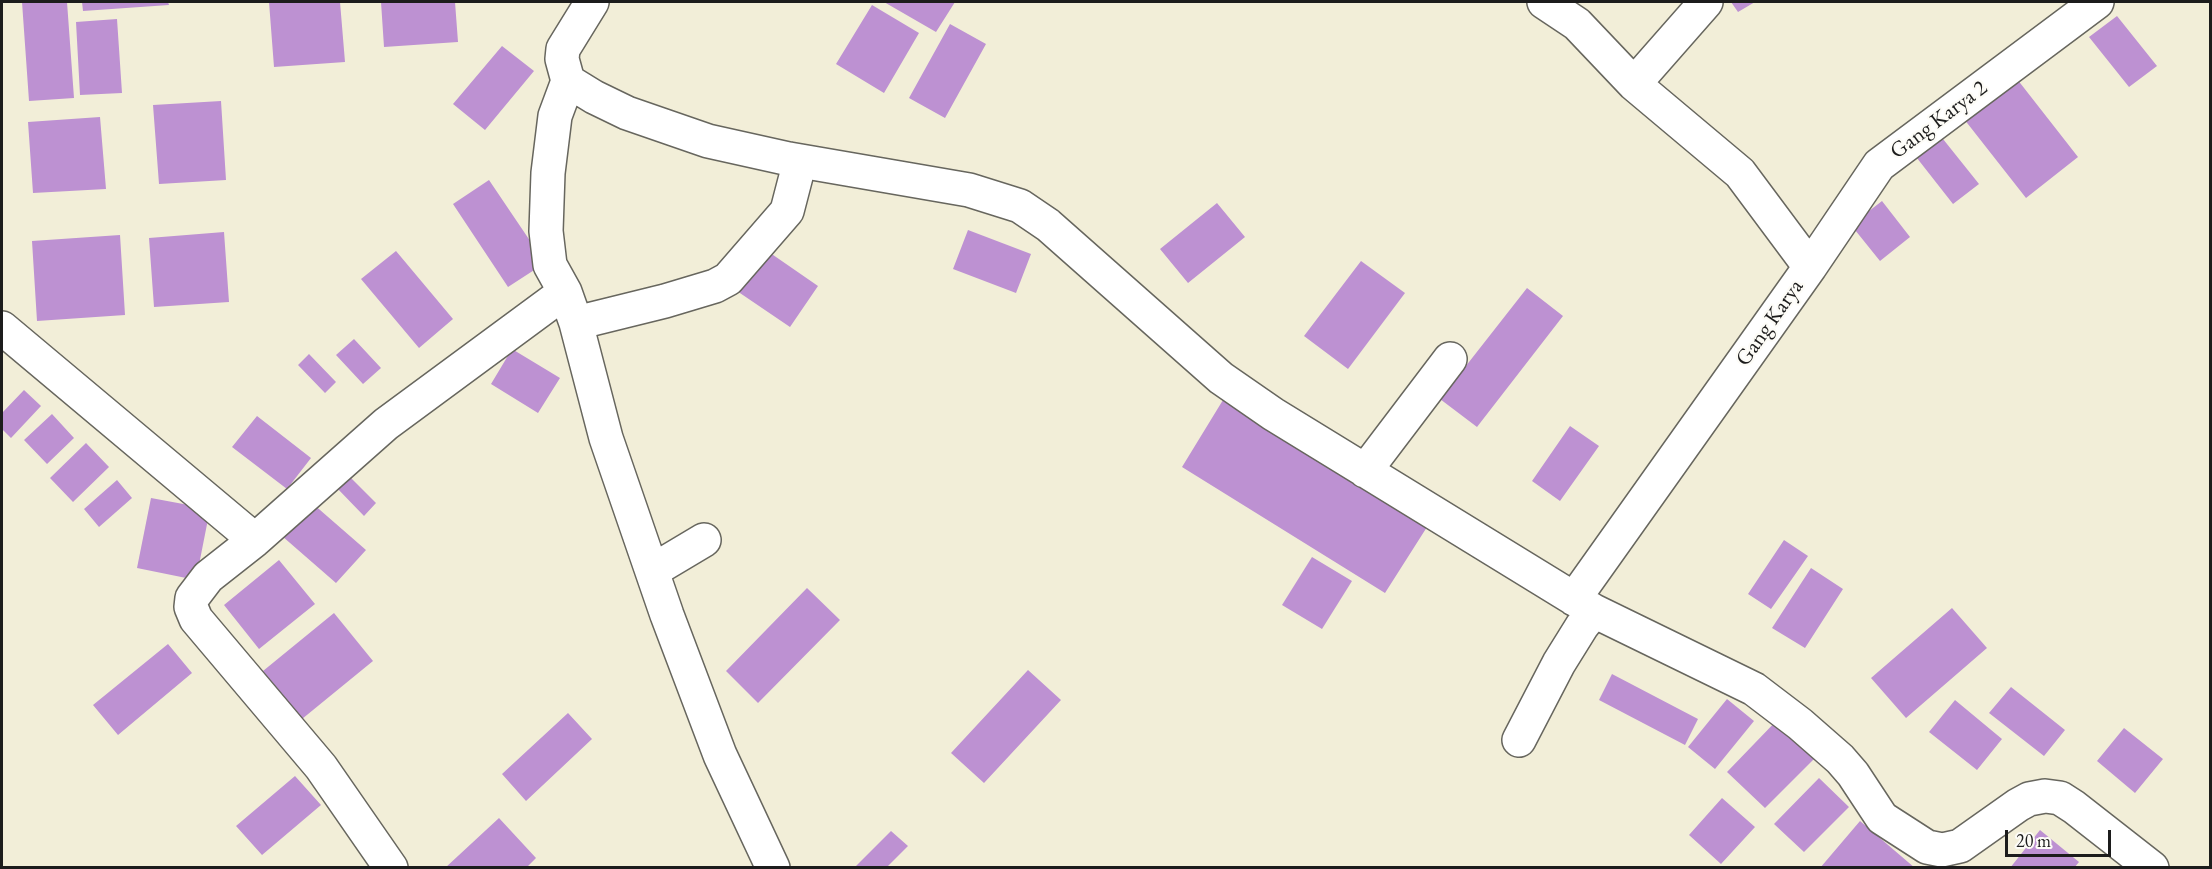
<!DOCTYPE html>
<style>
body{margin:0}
#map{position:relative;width:2212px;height:869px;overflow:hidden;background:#f2eed8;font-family:"EB Garamond",serif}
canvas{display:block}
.frame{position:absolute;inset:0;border:3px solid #1c1c1c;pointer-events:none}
.scale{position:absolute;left:2005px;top:830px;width:106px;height:27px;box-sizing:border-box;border:3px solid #1c1c1c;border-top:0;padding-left:8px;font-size:18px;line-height:21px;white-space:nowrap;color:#1c1c1c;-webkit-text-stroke:4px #fdfcf7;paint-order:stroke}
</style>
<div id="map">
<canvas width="2212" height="869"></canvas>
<div class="frame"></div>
<div class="scale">20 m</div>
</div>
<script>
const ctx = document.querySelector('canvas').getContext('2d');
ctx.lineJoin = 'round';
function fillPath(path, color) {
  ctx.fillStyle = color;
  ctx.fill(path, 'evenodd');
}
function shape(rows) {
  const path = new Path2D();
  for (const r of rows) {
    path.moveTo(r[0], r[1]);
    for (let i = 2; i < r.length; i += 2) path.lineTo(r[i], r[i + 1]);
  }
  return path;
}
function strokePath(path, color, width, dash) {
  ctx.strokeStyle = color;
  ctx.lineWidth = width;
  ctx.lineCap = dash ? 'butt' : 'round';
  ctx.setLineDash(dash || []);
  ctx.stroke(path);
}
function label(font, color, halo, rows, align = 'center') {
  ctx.font = font + ' "EB Garamond",serif';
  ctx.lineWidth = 4.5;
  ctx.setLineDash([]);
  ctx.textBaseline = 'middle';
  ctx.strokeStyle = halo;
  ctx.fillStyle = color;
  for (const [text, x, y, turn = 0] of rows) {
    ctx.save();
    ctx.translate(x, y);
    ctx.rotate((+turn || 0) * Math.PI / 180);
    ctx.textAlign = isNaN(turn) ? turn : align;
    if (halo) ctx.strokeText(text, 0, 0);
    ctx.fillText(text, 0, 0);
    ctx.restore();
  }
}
fillPath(shape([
 [22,2,67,2,74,98,29,101],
 [82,2,168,2,169,5,83,11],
 [269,2,340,2,345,62,274,67],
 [381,2,455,2,458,42,384,47],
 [884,2,955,2,936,32],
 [1731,2,1755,2,1738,12],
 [872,5,919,33,884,93,836,64],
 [2117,16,2157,66,2129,87,2089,37],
 [117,19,122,93,80,95,76,22],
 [950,24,986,44,945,118,909,98],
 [502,46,534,71,485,130,453,104],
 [2017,79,2078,157,2026,198,1964,119],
 [221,101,226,180,159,184,153,105],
 [100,117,106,189,33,193,28,122],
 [1939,134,1979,184,1953,204,1913,153],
 [489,180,545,263,508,287,453,204],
 [1882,201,1910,237,1880,261,1851,225],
 [1217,203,1245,237,1188,283,1160,249],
 [968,230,1031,254,1016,293,953,269],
 [224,232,229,302,154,307,149,238],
 [120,235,125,315,37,321,32,241],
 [763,248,818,286,790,327,734,289],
 [396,251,453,319,419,348,361,279],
 [1361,261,1405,293,1348,369,1304,336],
 [1527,288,1563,316,1477,427,1440,399],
 [354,339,381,368,363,384,336,355],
 [512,349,560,378,538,413,491,384],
 [309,354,336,382,325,393,298,365],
 [24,390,41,406,11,438,2,429,2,413],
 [1223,400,1427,527,1385,593,1182,467],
 [52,414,74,438,47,464,24,440],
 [257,416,311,458,287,489,232,447],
 [1570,426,1599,446,1560,501,1532,481],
 [86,443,109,467,73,502,50,478],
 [347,474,376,503,364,516,335,486],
 [117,480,132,498,99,527,84,509],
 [151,498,210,509,196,580,137,568],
 [312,503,366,550,336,583,282,536],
 [1784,540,1808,556,1771,609,1748,594],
 [1312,557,1352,581,1322,629,1282,605],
 [279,560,315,604,259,649,224,605],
 [1811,568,1843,589,1805,648,1772,628],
 [807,588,840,620,758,703,726,671],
 [1952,608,1987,648,1906,718,1871,678],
 [334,613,373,661,302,719,263,671],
 [168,644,192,673,118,735,93,705],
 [1028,670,1061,700,984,783,951,753],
 [1612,674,1698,719,1685,745,1599,700],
 [2011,687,2065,730,2044,756,1989,713],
 [1727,699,1754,721,1715,769,1688,747],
 [1955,700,2002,739,1977,770,1929,732],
 [568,713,592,739,526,801,502,774],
 [1781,716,1820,753,1765,808,1727,772],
 [2124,728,2163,759,2135,793,2097,761],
 [295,776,321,805,262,855,236,826],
 [1819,778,1849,807,1804,852,1774,824],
 [1722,798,1755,827,1721,864,1689,835],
 [499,818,536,858,526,868,445,868],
 [1860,821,1915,868,1820,868],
 [2040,830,2079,862,2074,868,2010,868],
 [891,831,908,846,886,868,854,868]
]), '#bd91d2');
const minor = shape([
 [592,2,563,49,562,59,568,81,594,97,627,113,708,141,789,159,969,190,1020,206,1048,225,1221,378,1273,414,1594,611,1754,689,1800,724,1840,759,1853,774,1882,818,1927,847,1942,850,1960,846,2018,805,2029,799,2045,796,2060,798,2074,807,2152,868],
 [1544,2,1577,24,1634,84,1740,173,1810,267,1574,599],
 [568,81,555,116,548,173,546,231,550,265,565,292,576,323,606,438,667,615,720,755,773,868],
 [1634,84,1706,2],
 [1810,267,1879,165,2097,2],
 [576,323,665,301,715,286,728,279,787,211,800,161],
 [2,328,255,540],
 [1365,471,1450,359],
 [652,571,704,540],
 [1519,740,1559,663,1582,626,1594,611],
 [391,868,321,767,196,619,191,607,192,598,208,577,255,540,386,424,565,292]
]);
strokePath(minor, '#67665e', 36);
strokePath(minor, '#fff', 33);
label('22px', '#1c1c1c', '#fdfcf7', [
 ["Gang Karya 2",1939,120,-37],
 ["Gang Karya",1770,323,-55]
]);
</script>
